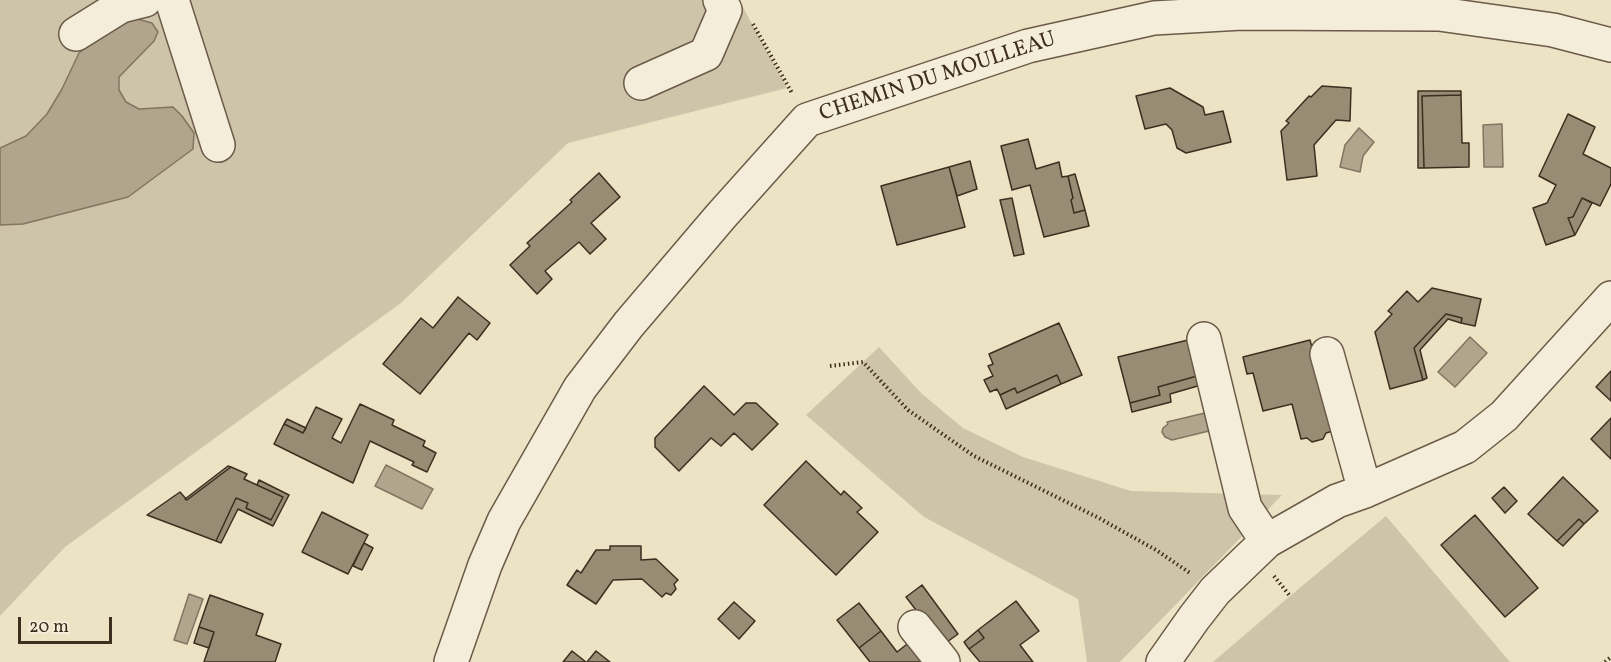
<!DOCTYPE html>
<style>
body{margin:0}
#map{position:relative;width:1611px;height:662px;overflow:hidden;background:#ece3c5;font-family:Vollkorn,serif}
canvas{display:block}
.scale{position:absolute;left:18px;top:617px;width:94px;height:27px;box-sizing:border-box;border:3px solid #3e2e1f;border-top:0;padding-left:8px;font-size:18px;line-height:21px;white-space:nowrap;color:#3e2e1f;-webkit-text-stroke:4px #f3edd9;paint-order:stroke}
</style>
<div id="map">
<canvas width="1611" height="662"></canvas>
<div class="scale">20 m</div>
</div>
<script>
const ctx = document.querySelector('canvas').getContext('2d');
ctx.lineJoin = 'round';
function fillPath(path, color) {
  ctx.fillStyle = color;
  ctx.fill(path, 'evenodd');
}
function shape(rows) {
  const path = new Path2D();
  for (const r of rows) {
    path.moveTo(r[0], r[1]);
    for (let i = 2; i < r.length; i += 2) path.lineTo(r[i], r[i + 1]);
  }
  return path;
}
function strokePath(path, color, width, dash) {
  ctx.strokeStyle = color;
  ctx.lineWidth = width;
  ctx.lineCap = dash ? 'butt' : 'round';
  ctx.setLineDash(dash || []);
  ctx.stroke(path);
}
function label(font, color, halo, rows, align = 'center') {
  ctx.font = font + ' Vollkorn,serif';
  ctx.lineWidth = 4.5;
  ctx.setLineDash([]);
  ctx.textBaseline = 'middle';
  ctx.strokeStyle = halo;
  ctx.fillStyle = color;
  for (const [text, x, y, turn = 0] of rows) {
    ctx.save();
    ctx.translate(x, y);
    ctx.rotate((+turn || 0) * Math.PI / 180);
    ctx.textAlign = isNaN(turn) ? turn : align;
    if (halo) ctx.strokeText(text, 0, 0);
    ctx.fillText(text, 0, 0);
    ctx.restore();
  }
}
fillPath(shape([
 [0,0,739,0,787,88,568,143,401,303,65,547,0,616],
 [879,347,921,393,963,428,1023,457,1131,491,1282,495,1120,662,1087,662,1078,599,924,517,806,415],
 [1386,516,1510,662,1213,662,1290,596]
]), '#cec4a9');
const water = shape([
 [137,19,152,23,158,32,154,41,119,77,119,90,126,102,139,109,173,107,182,116,194,133,193,149,128,197,23,224,0,225,0,148,26,136,47,114,62,89,79,53,121,21,137,19],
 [1502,124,1503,167,1484,167,1483,125,1502,124],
 [1359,128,1374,142,1363,156,1360,172,1340,167,1345,145,1359,128],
 [1470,337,1487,353,1455,387,1438,372,1470,337],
 [1209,412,1213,430,1172,440,1165,437,1162,432,1163,428,1168,424,1167,422,1209,412],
 [386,465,433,489,422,509,375,486,386,465],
 [189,594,203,599,187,644,174,640,189,594]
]);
fillPath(water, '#b1a58d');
strokePath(water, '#837561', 1.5);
const building = shape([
 [1322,86,1351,88,1350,121,1336,120,1314,145,1317,176,1287,180,1281,131,1289,123,1286,121,1309,96,1311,97,1322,86],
 [1170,88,1203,107,1205,115,1223,111,1231,142,1186,153,1177,148,1172,130,1166,124,1145,129,1136,96,1170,88],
 [1418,91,1461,91,1461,95,1422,96,1424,168,1418,168,1418,91],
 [1461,95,1462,143,1469,143,1469,167,1424,168,1422,96,1461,95],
 [1568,114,1595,127,1583,154,1611,168,1611,184,1600,206,1582,198,1573,217,1568,218,1575,235,1546,245,1533,208,1547,203,1556,185,1539,176,1568,114],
 [1028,139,1036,169,1059,162,1062,177,1068,176,1073,198,1071,200,1074,213,1085,210,1089,226,1044,237,1030,185,1012,190,1001,146,1028,139],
 [970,161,977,189,957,196,949,167,970,161],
 [949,167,965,227,897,245,881,186,949,167],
 [599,173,620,197,591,223,606,239,590,254,579,242,545,271,552,279,537,294,510,265,530,246,527,243,572,202,570,200,599,173],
 [1075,174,1085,210,1074,213,1071,200,1073,198,1068,176,1075,174],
 [1012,198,1024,254,1014,256,1000,200,1012,198],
 [1582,198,1592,203,1575,235,1568,218,1573,217,1582,198],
 [1432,288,1481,299,1475,326,1461,323,1462,318,1446,314,1414,348,1423,380,1390,389,1375,332,1392,314,1388,311,1407,291,1418,302,1432,288],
 [458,297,490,323,477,340,469,333,420,394,383,364,421,318,433,328,458,297],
 [1446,314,1462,318,1461,323,1448,319,1420,350,1427,378,1423,380,1414,348,1446,314],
 [1059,323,1082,375,1061,384,1057,375,1017,393,1015,388,1000,395,997,389,990,392,984,380,993,376,988,366,993,364,989,354,1059,323],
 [1198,338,1208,383,1170,394,1171,402,1132,412,1130,403,1160,395,1158,387,1197,376,1188,340,1198,338],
 [1188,340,1197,376,1158,387,1160,395,1130,403,1118,357,1188,340],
 [1310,340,1333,431,1326,433,1323,439,1312,442,1307,438,1301,439,1292,404,1263,411,1253,373,1247,374,1243,357,1310,340],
 [1611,371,1611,401,1596,387,1611,371],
 [1057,375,1061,384,1006,409,1000,395,1015,388,1017,393,1057,375],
 [704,386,734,415,746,403,756,403,778,424,752,450,734,433,721,446,711,438,679,471,655,447,655,438,704,386],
 [360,404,394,420,392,425,425,441,423,446,436,453,427,472,412,465,414,462,370,441,353,483,274,444,284,424,303,433,316,407,342,419,332,438,341,443,360,404],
 [1611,418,1611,459,1591,439,1611,418],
 [287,419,306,428,303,433,284,424,287,419],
 [806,461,841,495,844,491,862,508,857,512,878,532,836,575,764,505,806,461],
 [228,466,231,467,187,500,185,499,228,466],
 [231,467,247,474,244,479,283,497,271,520,246,508,248,503,236,498,216,541,147,515,180,492,187,500,231,467],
 [1563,477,1598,511,1584,524,1579,519,1557,541,1528,514,1563,477],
 [259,480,289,495,273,526,238,509,221,543,216,541,236,498,248,503,246,508,271,520,283,497,257,485,259,480],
 [1504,487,1517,501,1505,513,1492,498,1504,487],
 [322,512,368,535,348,574,302,552,322,512],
 [1475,515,1538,588,1505,617,1441,545,1475,515],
 [1579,519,1584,524,1563,546,1557,541,1579,519],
 [364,543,373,548,362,570,353,566,364,543],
 [610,546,641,546,641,560,656,559,678,580,674,584,676,589,671,595,666,593,662,597,642,579,613,580,596,604,567,585,577,570,581,573,596,550,610,550,610,546],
 [922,585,958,634,943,645,906,597,922,585],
 [210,595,263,614,256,635,281,644,275,662,204,662,214,632,199,627,210,595],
 [1016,601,1039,631,1020,645,1033,662,980,662,969,649,984,638,978,630,1016,601],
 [734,602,755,621,739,639,718,619,734,602],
 [859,603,881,631,859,648,837,620,859,603],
 [199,627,214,632,209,648,194,643,199,627],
 [978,630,984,638,969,649,964,642,978,630],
 [881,631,897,652,911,641,928,662,870,662,859,648,881,631],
 [572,651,586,662,563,662,572,651],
 [596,651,610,662,587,662,596,651]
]);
fillPath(building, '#988c75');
strokePath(building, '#3e2e1f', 1.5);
const minor = shape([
 [172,0,218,145],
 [76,34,121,6,145,0],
 [641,83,706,54,725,10,720,0],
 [1204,339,1245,508,1267,541],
 [1327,354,1365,491],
 [915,627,943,662],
 [451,662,485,565,504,521,580,388,629,324,721,216,807,120,1028,46,1154,18,1242,13,1439,14,1553,30,1611,45],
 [1163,662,1194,618,1215,591,1267,541,1337,501,1365,491,1465,447,1504,416,1611,298]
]);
strokePath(minor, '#6a5b48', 36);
strokePath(shape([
 [753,24,792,93],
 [830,366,863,362,908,410,974,456,1097,517,1156,550,1190,573],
 [1274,576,1290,596],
 [1605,662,1611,657]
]), '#3e2e1f', 4, [1.5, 3]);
strokePath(minor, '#f3edd9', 33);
label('22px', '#3e2e1f', '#f3edd9', [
 ["CHEMIN DU MOULLEAU",938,78,-18]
]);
</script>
